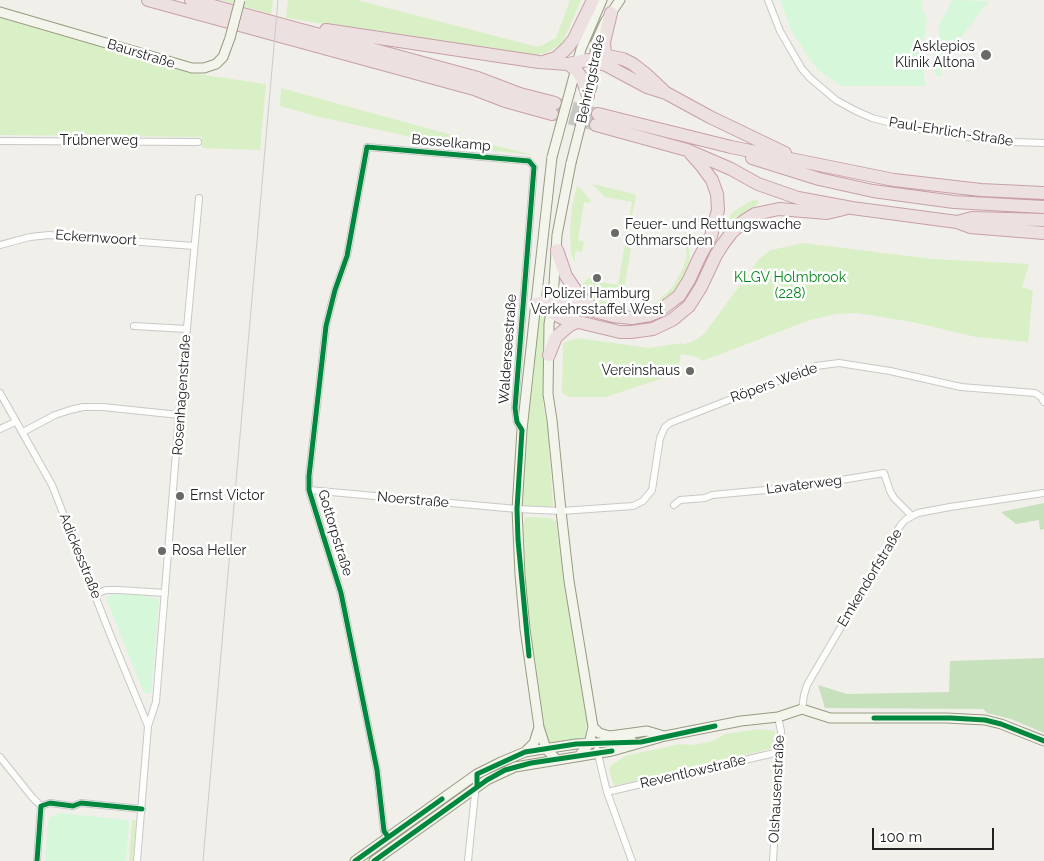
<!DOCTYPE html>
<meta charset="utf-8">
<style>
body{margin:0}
#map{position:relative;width:1044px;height:861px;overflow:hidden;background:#f0efea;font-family:Raleway,sans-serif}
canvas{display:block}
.scale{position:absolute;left:872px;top:828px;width:122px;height:22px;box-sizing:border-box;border:2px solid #212121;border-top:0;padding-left:6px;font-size:15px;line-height:18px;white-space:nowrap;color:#212121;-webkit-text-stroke:4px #fff;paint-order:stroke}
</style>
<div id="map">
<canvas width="1044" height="861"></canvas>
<div class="scale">100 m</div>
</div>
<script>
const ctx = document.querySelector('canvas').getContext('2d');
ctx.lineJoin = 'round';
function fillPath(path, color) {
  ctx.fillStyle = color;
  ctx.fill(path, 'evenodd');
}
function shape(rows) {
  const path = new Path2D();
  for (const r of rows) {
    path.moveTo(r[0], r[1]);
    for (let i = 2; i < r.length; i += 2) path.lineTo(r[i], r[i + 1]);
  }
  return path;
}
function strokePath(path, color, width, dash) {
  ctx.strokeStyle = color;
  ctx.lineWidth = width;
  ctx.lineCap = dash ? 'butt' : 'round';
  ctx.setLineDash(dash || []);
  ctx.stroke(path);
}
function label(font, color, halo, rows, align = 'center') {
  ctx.font = font + ' Raleway,sans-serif';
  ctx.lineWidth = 5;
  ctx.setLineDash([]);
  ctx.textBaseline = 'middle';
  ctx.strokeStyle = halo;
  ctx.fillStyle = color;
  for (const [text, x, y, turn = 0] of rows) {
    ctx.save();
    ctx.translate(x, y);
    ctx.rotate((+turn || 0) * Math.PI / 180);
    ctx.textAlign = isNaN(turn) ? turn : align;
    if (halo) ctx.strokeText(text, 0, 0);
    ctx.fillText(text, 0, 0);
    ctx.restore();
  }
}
fillPath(shape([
 [221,0,273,0,271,14],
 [288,0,357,0,538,47,556,38,570,0,581,0,562,44,544,54,526,56,286,18],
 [0,16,190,73,266,84,260,150,202,148,202,137,0,135],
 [281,88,459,137,534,155,457,147,315,116,280,106],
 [592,184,635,194,636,196,628,237,632,242,625,284,617,300,614,310,594,301,580,286,589,278,594,281,618,285,632,202,605,197],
 [577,186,582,190,591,201,590,203,584,202,578,240,584,242,582,252,575,251,575,263,571,253,570,231,572,206],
 [752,200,759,201,759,203,731,225,730,217,733,212],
 [686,231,690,257,685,276,675,293,659,305,642,312,660,299,672,288,682,270,687,256,684,233],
 [803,243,932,259,1029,264,1022,287,1033,291,1028,342,976,337,912,322,856,313,836,314,810,320,702,361,698,357,681,354,678,373,606,397,569,397,562,393,563,343,577,338,649,348,682,343,683,345,694,341,704,334,760,258,771,250],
 [541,312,545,313,543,404,548,428,553,507,525,506,522,503,526,431,534,375,537,320],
 [525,517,552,518,554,521,556,521,564,583,587,722,585,738,547,743,535,676,527,602,523,523,525,522],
 [758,729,775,731,774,748,614,786,609,770,610,766,625,756,680,744,694,745,713,741,725,734],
 [438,805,441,809,370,861,360,861],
 [132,820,136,820,135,840,133,861,129,861]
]), '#d9f0c7');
fillPath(shape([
 [1044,503,1044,529,1040,530,1039,520,1016,524,1001,512],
 [1044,658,1044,733,1011,719,987,713,983,709,825,708,818,685,847,694,949,692,950,661]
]), '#c7e1bd');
fillPath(shape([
 [780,0,923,0,922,7,927,21,924,38,923,57,925,86,841,86,818,70,807,55,791,30],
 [952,0,989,1,957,42,947,50,941,61,941,76,936,76,934,56,938,45,939,28,940,22,947,11],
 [115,594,134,594,159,599,151,693,144,693,106,598],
 [60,813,128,820,129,824,126,861,45,861,48,822,50,817]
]), '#d7f7da');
strokePath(shape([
 [555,103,598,114],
 [552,114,596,125]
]), '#c7c6c2', 12, [12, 6]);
const street = shape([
 [768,0,780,31,802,69,810,78,836,100,854,110,872,118,911,128,987,140,1013,142,1044,143],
 [0,141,198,142],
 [0,245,30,237,49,235,194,246],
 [134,326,187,329],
 [0,393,52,485,110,634,148,726],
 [0,429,15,422],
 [23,432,55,415,70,410,83,407,103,407,179,415],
 [309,490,517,509,561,511,633,506,643,501,652,490,660,438,665,427,670,423,816,366,839,363,890,371,961,387,1035,393,1041,397,1044,402],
 [674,505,680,500,705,498,712,495,798,487,884,473,890,491,894,498,912,516],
 [96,594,106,590,119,590,165,593],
 [802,709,804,695,807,685,900,526,905,520,918,513,950,507,1044,493],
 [597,750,607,792,632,861],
 [0,757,32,797,41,806],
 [607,792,779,752],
 [41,806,50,803,73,806,81,803,142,809],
 [388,837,384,831,377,770,341,593,309,490,309,476,326,326,335,290,347,256,367,147,529,161,534,167,515,408,517,422,521,429],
 [37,861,41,806],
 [137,861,148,726,156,702,179,415,199,198],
 [468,861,477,774],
 [773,861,781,731,778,717]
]);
const secondary = shape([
 [0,12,192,68,204,68,216,64,223,57,230,38],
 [570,91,581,49,602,0],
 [588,96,592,87,596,42,605,22,620,0],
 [552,157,522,430,517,509,520,575,525,629,539,727,546,749,556,759],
 [571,163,557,235,553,300,549,324,548,394,552,420,561,511,569,581,593,727,589,744,579,756],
 [593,727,599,733,610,736,647,731,664,736],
 [525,752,534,743,539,727],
 [355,861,477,774,501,762,525,752,537,750,576,744,632,741],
 [374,861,487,780,515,767,612,751,665,736,741,721,778,717,802,709,830,718,946,718,985,720,1001,724,1044,741]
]);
const highway = shape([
 [148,0,474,89,505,101,552,114],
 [191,0,478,78,520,94,555,103],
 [611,13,604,42,605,53,608,56,623,59,633,64,647,75,664,91],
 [326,30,539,62,568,64,576,70,582,78,588,96],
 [546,61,556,58,567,48,574,39,593,0],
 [568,64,588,60,606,65,647,87,666,93,710,117,785,153],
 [598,114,731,147,894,180,981,190,1044,193],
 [596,125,687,150,731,169,758,184,798,198,852,208,957,222,970,227,1044,233],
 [752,158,819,179,873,191,954,202,1044,207],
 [957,222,972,218,1044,220],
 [557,250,566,276,578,294,594,310],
 [536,304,562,318,620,332,631,332,653,329,672,320,689,306,701,287,716,255,723,244,732,232,744,221,755,214,779,209,827,213,844,209],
 [536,304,553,300,613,316,632,318,650,315,659,311,679,296,689,280,699,258,711,236,718,210,717,194,712,180,701,165,691,154],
 [549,355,556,337,570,325,577,322]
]);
strokePath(street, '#c8c8c6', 8);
strokePath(secondary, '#979b80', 11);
strokePath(highway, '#c89fa7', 14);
strokePath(street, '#fdfdfc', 6);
strokePath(secondary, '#f3f5ec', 9);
strokePath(highway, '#ede0e1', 12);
strokePath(shape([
 [203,861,278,0]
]), '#cbcbcb', 1);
const secondaryBridge = shape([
 [230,38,240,0],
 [552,157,570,91],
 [571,163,588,96]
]);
strokePath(secondaryBridge, '#979b80', 11, []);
strokePath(secondaryBridge, '#f3f5ec', 9);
strokePath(shape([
 [874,718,951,718,985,720,1001,724,1044,741],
 [477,787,477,774,525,752,576,744,641,742,715,726],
 [388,837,384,831,377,770,341,593,309,490,309,476,326,326,335,290,347,256,367,147,529,161,534,167,515,408,517,422,522,430,517,509,518,540,529,656],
 [37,861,41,806,50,803,73,806,81,803,142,809],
 [355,861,442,799],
 [374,861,487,780,505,770,531,763,612,751]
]), '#00873e', 5);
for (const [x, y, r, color] of [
 [986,55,6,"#696967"],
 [615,233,5,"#696967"],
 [597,278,5,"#696967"],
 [690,371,5,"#696967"],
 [180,496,5,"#696967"],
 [162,551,5,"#696967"]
]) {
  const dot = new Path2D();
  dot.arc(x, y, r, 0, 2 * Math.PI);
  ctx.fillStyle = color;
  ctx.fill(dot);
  strokePath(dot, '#fff', 2);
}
label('14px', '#212121', '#fff', [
 ["Asklepios",975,47,"right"],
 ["Klinik Altona",975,63,"right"],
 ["Feuer- und Rettungswache",625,225],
 ["Othmarschen",625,241],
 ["Polizei Hamburg",597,294,"center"],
 ["Verkehrsstaffel West",597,310,"center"],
 ["Vereinshaus",680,371,"right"],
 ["Ernst Victor",190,496],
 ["Rosa Heller",172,551]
], 'left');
label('14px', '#212121', '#fff', [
 ["Baurstraße",141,54,17],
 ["Behringstraße",591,79,-78],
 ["Paul-Ehrlich-Straße",951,132,9],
 ["Trübnerweg",99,141],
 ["Bosselkamp",451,143,5],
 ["Eckernwoort",96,238,4],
 ["Walderseestraße",508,349,-86],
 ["Röpers Weide",774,383,-20],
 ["Rosenhagenstraße",182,395,-86],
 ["Lavaterweg",804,485,-7],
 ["Noerstraße",413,500,5],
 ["Gottorpstraße",335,533,73],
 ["Adickesstraße",80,556,68],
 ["Emkendorfstraße",870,578,-59],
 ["Reventlowstraße",693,772,-13],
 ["Olshausenstraße",777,789,-87]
]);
label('14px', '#038718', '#fff', [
 ["KLGV Holmbrook",790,278],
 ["(228)",790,294]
]);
</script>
